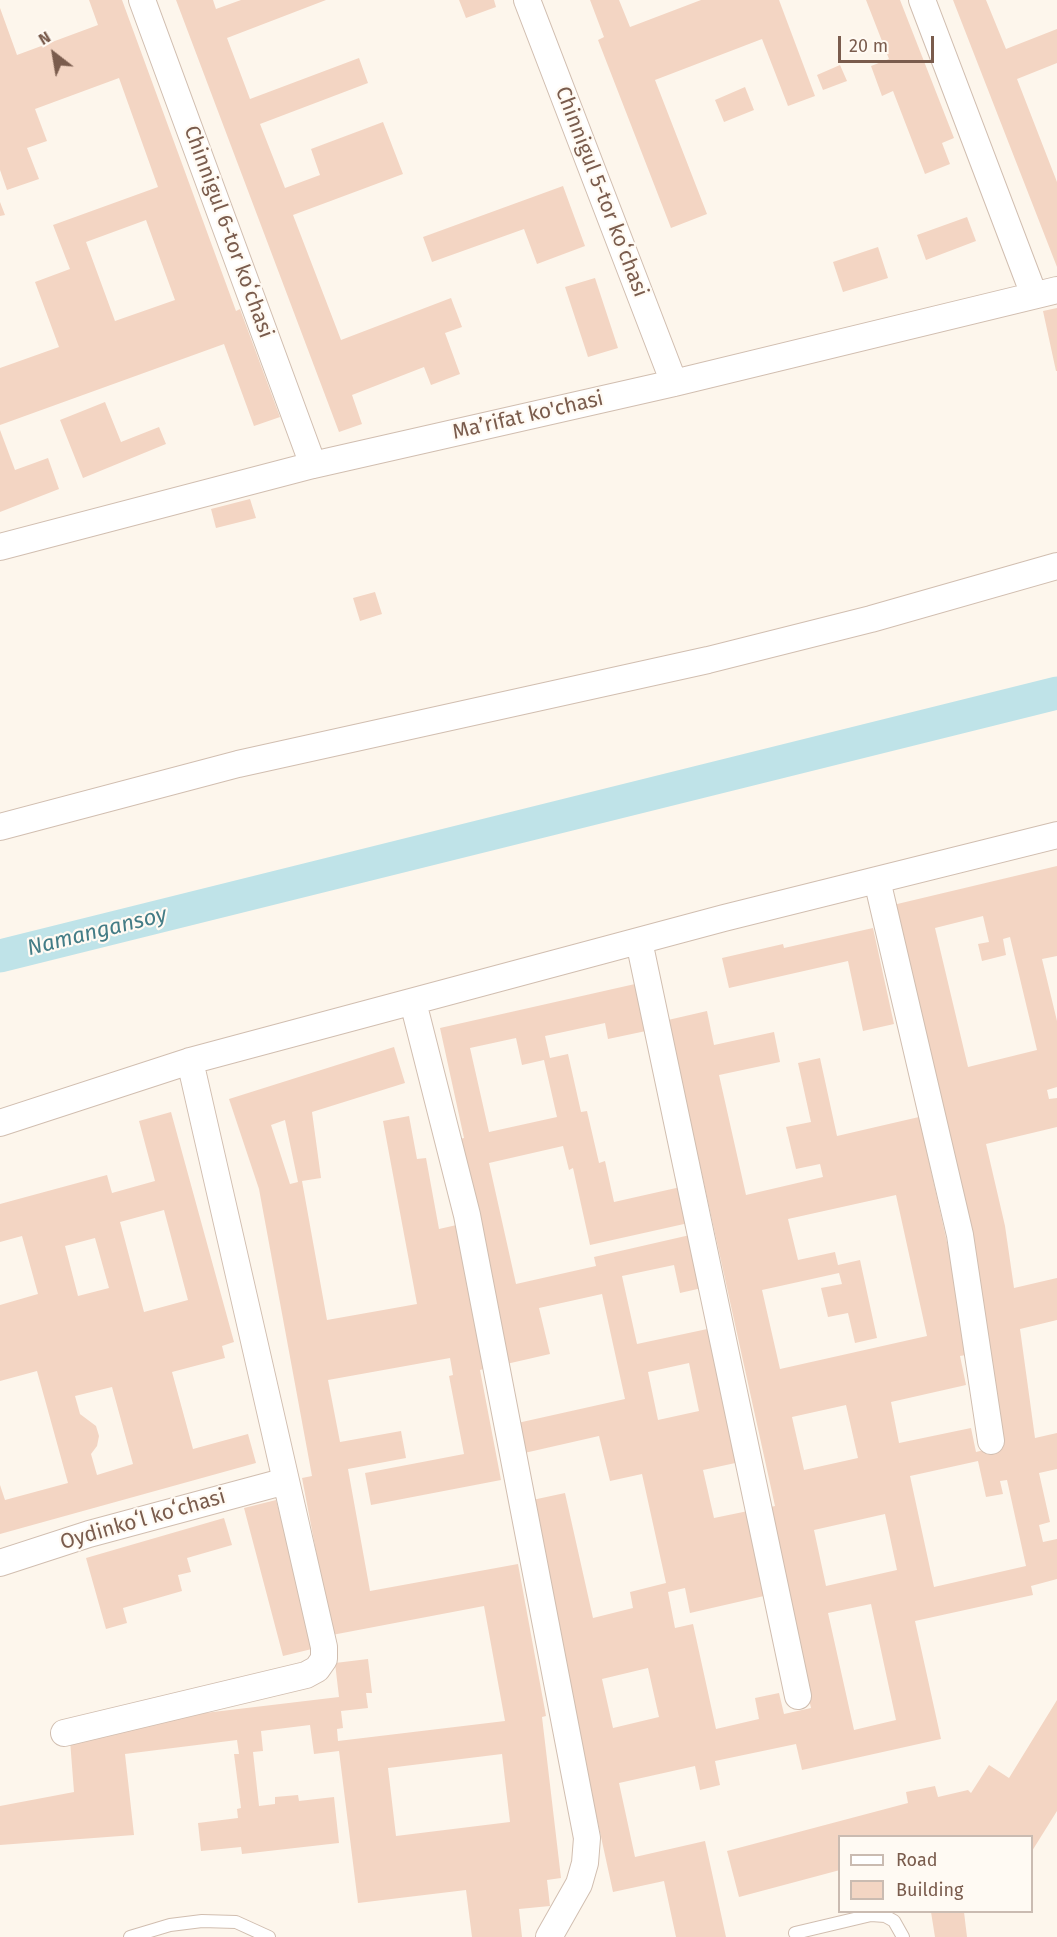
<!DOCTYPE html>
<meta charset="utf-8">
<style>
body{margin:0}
#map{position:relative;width:1057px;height:1937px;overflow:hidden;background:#fdf6ec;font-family:"Fira Sans",sans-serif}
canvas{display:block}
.legend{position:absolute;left:838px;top:1835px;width:195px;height:78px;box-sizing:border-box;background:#fffaf3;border:2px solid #cabbb1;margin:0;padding:8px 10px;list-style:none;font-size:18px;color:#7a5c4d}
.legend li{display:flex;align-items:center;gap:12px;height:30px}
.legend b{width:30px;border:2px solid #cabbb1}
.north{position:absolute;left:24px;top:24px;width:60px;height:60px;-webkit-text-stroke:4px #fffaf3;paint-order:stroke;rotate:329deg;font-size:16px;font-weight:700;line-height:24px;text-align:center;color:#7a5c4d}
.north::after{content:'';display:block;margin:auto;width:21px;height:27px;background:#7a5c4d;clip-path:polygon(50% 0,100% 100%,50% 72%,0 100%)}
.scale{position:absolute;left:838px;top:36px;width:96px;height:27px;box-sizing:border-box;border:3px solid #7a5c4d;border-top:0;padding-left:8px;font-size:18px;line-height:21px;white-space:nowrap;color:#7a5c4d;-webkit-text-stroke:4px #fffaf3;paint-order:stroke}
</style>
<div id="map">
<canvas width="1057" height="1937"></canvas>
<ul class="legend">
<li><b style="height:8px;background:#fff"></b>Road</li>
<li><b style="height:16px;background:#f3d5c3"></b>Building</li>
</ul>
<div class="north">N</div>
<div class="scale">20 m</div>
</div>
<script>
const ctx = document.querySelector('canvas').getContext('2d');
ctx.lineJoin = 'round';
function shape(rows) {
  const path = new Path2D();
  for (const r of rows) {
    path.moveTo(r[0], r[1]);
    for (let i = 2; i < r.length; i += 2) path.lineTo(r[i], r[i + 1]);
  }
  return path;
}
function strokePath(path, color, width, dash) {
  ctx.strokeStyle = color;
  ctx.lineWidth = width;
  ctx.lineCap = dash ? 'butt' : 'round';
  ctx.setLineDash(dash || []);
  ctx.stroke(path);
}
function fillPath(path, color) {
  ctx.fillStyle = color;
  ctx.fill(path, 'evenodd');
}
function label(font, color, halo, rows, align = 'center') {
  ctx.font = font + ' "Fira Sans",sans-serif';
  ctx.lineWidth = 4.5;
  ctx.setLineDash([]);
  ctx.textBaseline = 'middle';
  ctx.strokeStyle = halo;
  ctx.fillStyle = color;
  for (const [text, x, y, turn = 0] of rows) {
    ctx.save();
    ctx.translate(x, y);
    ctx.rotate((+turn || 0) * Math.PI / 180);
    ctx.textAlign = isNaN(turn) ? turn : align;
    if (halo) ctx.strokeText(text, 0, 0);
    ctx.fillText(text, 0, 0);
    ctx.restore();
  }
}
strokePath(shape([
 [0,956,1057,693]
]), '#bfe3e8', 33);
fillPath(shape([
 [89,0,122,0,236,311,240,309,280,417,254,426,224,344,0,425,0,368,59,347,35,282,70,269,53,225,158,187,119,78,35,109,47,141,27,148,39,179,7,190,0,170,0,8,17,55,98,25],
 [146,220,175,300,115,321,86,242],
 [176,0,213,0,216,9,241,0,326,0,227,38,250,99,359,58,368,83,260,124,285,188,320,175,311,149,383,122,403,174,293,215,341,340,451,298,462,327,445,333,460,374,431,385,424,367,352,395,362,424,339,432],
 [459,0,494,0,496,7,466,18],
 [590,0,619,0,630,27,701,0,779,0,815,96,788,106,762,39,655,80,707,214,671,228,598,40,604,37],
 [866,0,900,0,954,138,942,143,950,164,925,174,893,91,882,96,871,66,889,59],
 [953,0,986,0,1006,49,1057,29,1057,63,1017,79,1057,182,1057,267],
 [840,65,847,81,823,90,817,75],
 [745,87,754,110,724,122,715,100],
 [563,186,585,246,537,264,524,229,432,262,423,237],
 [0,202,5,215,0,216],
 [967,217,976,241,926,260,917,235],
 [878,247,888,278,843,292,833,262],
 [595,278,618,348,588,357,565,287],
 [1057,308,1057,371,1056,371,1043,311],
 [105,402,121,442,159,427,166,444,83,478,60,420],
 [0,430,15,470,48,458,59,489,0,512],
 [250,499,256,518,216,528,211,509],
 [375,592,382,614,360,621,353,598],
 [1057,866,1057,956,1042,959,1057,1021,1057,1087,1047,1090,1049,1099,1057,1098,1057,1127,986,1144,1005,1226,1014,1288,1057,1278,1057,1320,1020,1329,1035,1438,1057,1433,1057,1469,1039,1473,1050,1522,1039,1525,1043,1542,1057,1539,1057,1579,1031,1586,1033,1595,915,1621,941,1739,802,1770,796,1744,715,1761,720,1785,700,1790,695,1766,619,1783,635,1857,705,1841,726,1937,676,1937,664,1881,613,1892,546,1584,523,1502,565,1493,593,1618,633,1608,630,1592,666,1583,642,1474,610,1481,599,1436,520,1454,513,1424,625,1399,602,1294,539,1308,550,1354,502,1365,452,1141,464,1138,440,1028,635,984,646,1031,608,1039,605,1023,545,1036,550,1058,568,1054,581,1112,587,1111,599,1163,605,1161,614,1202,685,1186,693,1222,590,1245,573,1168,569,1170,563,1146,489,1163,516,1284,596,1266,594,1257,690,1235,702,1288,680,1293,674,1265,622,1276,637,1344,712,1328,740,1462,703,1470,714,1518,748,1511,764,1596,690,1613,685,1588,668,1592,675,1628,693,1624,716,1729,759,1719,755,1698,779,1693,784,1714,811,1708,766,1508,775,1506,668,1020,707,1011,714,1045,774,1032,780,1062,719,1075,746,1195,823,1177,820,1164,796,1169,786,1127,811,1122,798,1063,820,1058,837,1136,919,1117,972,1354,960,1356,966,1385,891,1402,899,1443,971,1428,976,1452,1000,1446,893,905],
 [983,916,989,942,978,944,982,961,1006,955,1003,939,1010,937,1037,1050,968,1067,935,928],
 [516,1038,522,1065,544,1060,557,1117,489,1132,470,1048],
 [896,1195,927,1336,780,1369,762,1290,839,1273,842,1284,821,1288,828,1317,848,1313,855,1343,877,1338,860,1260,838,1265,835,1252,798,1260,788,1219],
 [689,1363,699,1411,658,1420,648,1372],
 [846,1405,858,1458,804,1470,792,1417],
 [978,1461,986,1497,1003,1494,1000,1481,1007,1480,1026,1566,934,1587,910,1476],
 [885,1514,897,1570,826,1586,814,1530],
 [871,1604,896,1720,854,1730,828,1613],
 [648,1668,659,1717,613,1728,602,1679],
 [873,928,894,1024,863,1031,848,961,729,988,722,958,783,944,784,948],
 [394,1047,405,1083,312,1112,321,1178,302,1181,327,1320,417,1304,383,1121,409,1116,417,1159,426,1158,439,1229,461,1224,487,1368,480,1370,501,1480,371,1505,365,1473,464,1454,449,1376,453,1375,450,1358,328,1380,340,1442,401,1431,406,1458,348,1469,370,1591,518,1564,546,1716,542,1717,561,1878,547,1880,550,1906,519,1909,522,1937,472,1937,466,1890,358,1903,339,1751,314,1754,310,1725,261,1731,263,1751,253,1752,259,1806,275,1804,275,1797,298,1795,299,1801,334,1797,339,1843,242,1854,241,1847,201,1851,198,1823,238,1818,237,1809,241,1808,234,1754,239,1754,237,1740,125,1754,134,1835,0,1845,0,1806,74,1792,70,1740,171,1717,339,1697,335,1663,368,1659,372,1693,366,1693,368,1708,341,1711,343,1728,337,1729,338,1741,505,1721,484,1606,332,1635,302,1478,312,1476,259,1189,229,1099],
 [285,1120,298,1182,290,1184,271,1125],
 [502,1754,510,1822,396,1836,388,1768],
 [171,1112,234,1342,222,1346,225,1358,172,1372,193,1449,248,1434,256,1463,0,1534,0,1485,5,1500,68,1483,37,1371,0,1381,0,1305,38,1294,22,1236,0,1242,0,1204,107,1175,112,1193,155,1181,139,1121],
 [164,1210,188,1300,144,1312,120,1222],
 [95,1238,109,1288,78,1296,65,1246],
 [112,1387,133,1464,97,1475,91,1454,97,1446,99,1436,96,1426,80,1414,75,1396],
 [276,1500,316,1648,283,1656,244,1508],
 [224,1518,232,1545,187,1558,191,1572,178,1575,182,1591,123,1608,127,1623,106,1629,86,1558],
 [1057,1700,1057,1811,1032,1851,1032,1836,840,1836,840,1870,739,1897,727,1851,908,1803,906,1792,935,1786,938,1797,968,1790,971,1793,989,1765,1009,1778],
 [931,1912,964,1912,967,1937,935,1937]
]), '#f3d5c3');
const lane = shape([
 [795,1933,871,1915,885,1916,894,1921,903,1937],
 [130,1937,170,1925,202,1921,236,1922,269,1937]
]);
const street = shape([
 [142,0,313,465],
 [527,0,674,383],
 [922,0,1034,295],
 [0,547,313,465,674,383,1057,290],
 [0,827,238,764,708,660,871,619,1057,566],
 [877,880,960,1235,991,1441],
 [639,941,798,1696],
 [413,1002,467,1215,587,1838,585,1863,579,1884,549,1937],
 [0,1123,190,1061,724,918,1057,835],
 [0,1563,89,1534,286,1481],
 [64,1733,306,1675,317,1669,324,1659,324,1647,190,1061]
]);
strokePath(lane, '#d1beb0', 14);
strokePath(street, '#d1beb0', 28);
strokePath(lane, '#fff', 12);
strokePath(street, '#fff', 26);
label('21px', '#7a5c4d', '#fffaf3', [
 ["Chinnigul 5-tor koʻchasi",601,192,69],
 ["Chinnigul 6-tor koʻchasi",228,232,70],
 ["Maʼrifat ko'chasi",528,416,-13],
 ["Oydinkoʻl koʻchasi",143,1520,-16]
]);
label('italic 22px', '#437c86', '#fffaf3', [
 ["Namangansoy",97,932,-14]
]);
</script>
